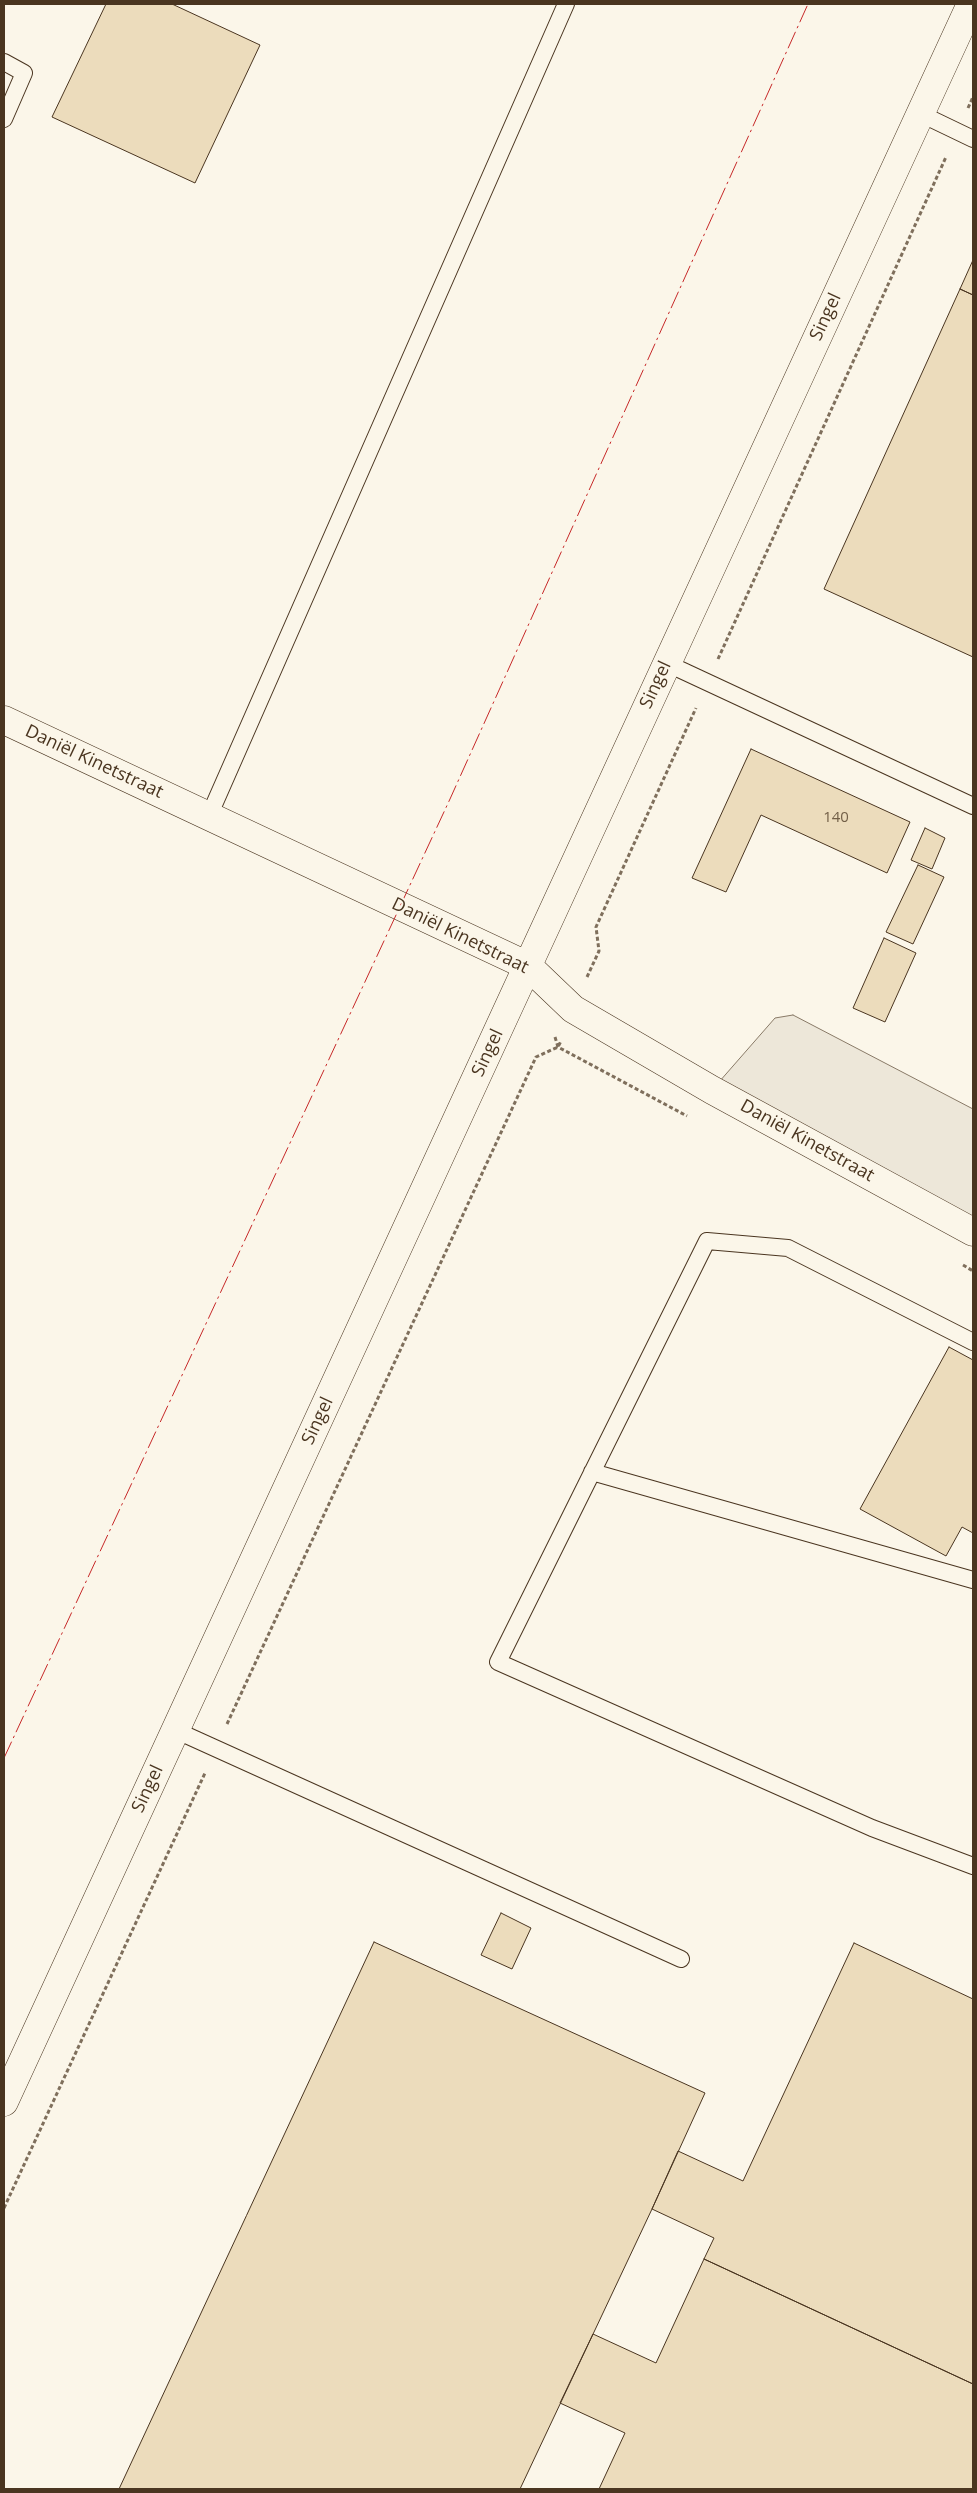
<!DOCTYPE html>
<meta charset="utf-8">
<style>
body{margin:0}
#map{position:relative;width:977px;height:2493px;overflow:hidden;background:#fbf6e9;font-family:"Open Sans",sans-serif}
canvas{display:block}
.frame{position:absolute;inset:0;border:5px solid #4a3520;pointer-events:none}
</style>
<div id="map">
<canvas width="977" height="2493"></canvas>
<div class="frame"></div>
</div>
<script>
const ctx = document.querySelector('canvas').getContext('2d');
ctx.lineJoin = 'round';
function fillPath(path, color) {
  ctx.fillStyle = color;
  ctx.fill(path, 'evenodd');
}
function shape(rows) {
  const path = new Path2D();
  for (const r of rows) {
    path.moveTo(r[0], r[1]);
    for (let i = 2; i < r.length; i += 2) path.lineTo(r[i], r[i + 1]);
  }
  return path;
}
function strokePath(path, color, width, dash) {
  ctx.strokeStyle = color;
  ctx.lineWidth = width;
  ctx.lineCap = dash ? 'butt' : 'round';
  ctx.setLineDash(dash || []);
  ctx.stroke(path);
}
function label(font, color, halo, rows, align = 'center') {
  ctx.font = font + ' "Open Sans",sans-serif';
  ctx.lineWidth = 4;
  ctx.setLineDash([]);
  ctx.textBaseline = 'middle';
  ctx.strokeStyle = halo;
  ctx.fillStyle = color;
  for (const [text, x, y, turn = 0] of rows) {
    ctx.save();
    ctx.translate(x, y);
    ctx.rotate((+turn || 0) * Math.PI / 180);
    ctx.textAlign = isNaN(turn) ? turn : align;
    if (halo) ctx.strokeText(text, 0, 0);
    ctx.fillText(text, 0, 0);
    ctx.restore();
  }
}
const parking = shape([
 [793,1015,973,1109,973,1232,712,1090,775,1018,793,1015]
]);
fillPath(parking, '#ede7d9');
strokePath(parking, '#887966', 1);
const building = shape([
 [106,4,172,4,260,45,195,183,52,117,106,4],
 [973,260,973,295,960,289,973,260],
 [960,289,973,295,973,657,824,589,960,289],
 [751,749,910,822,887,873,761,815,726,892,692,878,751,749],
 [925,828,945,838,932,869,911,860,925,828],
 [918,865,944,877,913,944,886,932,918,865],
 [884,938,916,953,885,1022,853,1008,884,938],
 [949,1347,973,1360,973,1533,962,1527,946,1556,860,1509,949,1347],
 [501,1913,531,1928,512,1969,481,1955,501,1913],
 [374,1942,705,2093,652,2209,520,2489,119,2489,374,1942],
 [854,1943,973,1999,973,2384,704,2259,714,2238,652,2209,678,2151,743,2181,854,1943],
 [704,2259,973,2384,973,2489,599,2489,625,2433,560,2403,593,2334,656,2363,704,2259]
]);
fillPath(building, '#ecdcbc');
strokePath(building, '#4a3520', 1);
const service = shape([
 [4,62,24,73,4,119],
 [921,114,973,139],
 [666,663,973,806],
 [209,816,566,4],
 [973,1342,788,1248,707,1241,498,1662,872,1828,973,1866],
 [592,1472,973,1580],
 [175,1730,681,1959]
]);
const minor = shape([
 [4,720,528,966,573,1009,712,1090,973,1232],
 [4,2102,971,4]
]);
strokePath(service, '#4a3520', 18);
strokePath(minor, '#4a3520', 29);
strokePath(shape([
 [968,108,973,97],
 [718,659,946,157],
 [587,977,599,951,596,927,696,708],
 [555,1037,558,1047,687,1116],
 [963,1265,973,1271],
 [227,1724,536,1057,558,1047,561,1041],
 [4,2208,205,1773]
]), '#7f6f5c', 3, [4, 2.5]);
strokePath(service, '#fbf6e9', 16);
strokePath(minor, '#fbf6e9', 28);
strokePath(shape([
 [4,1758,450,799,808,4]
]), '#c62828', 1, [18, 4, 2.5, 4]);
label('15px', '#725f47', null, [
 ["140",836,818]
]);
label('18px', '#4a3520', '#fbf6e9', [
 ["Singel",826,317,-65],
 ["Singel",656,685,-65],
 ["Daniël Kinetstraat",94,762,25],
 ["Daniël Kinetstraat",460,936,26],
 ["Singel",488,1053,-65],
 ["Daniël Kinetstraat",807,1141,29],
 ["Singel",318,1421,-65],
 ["Singel",148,1789,-65]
]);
</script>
